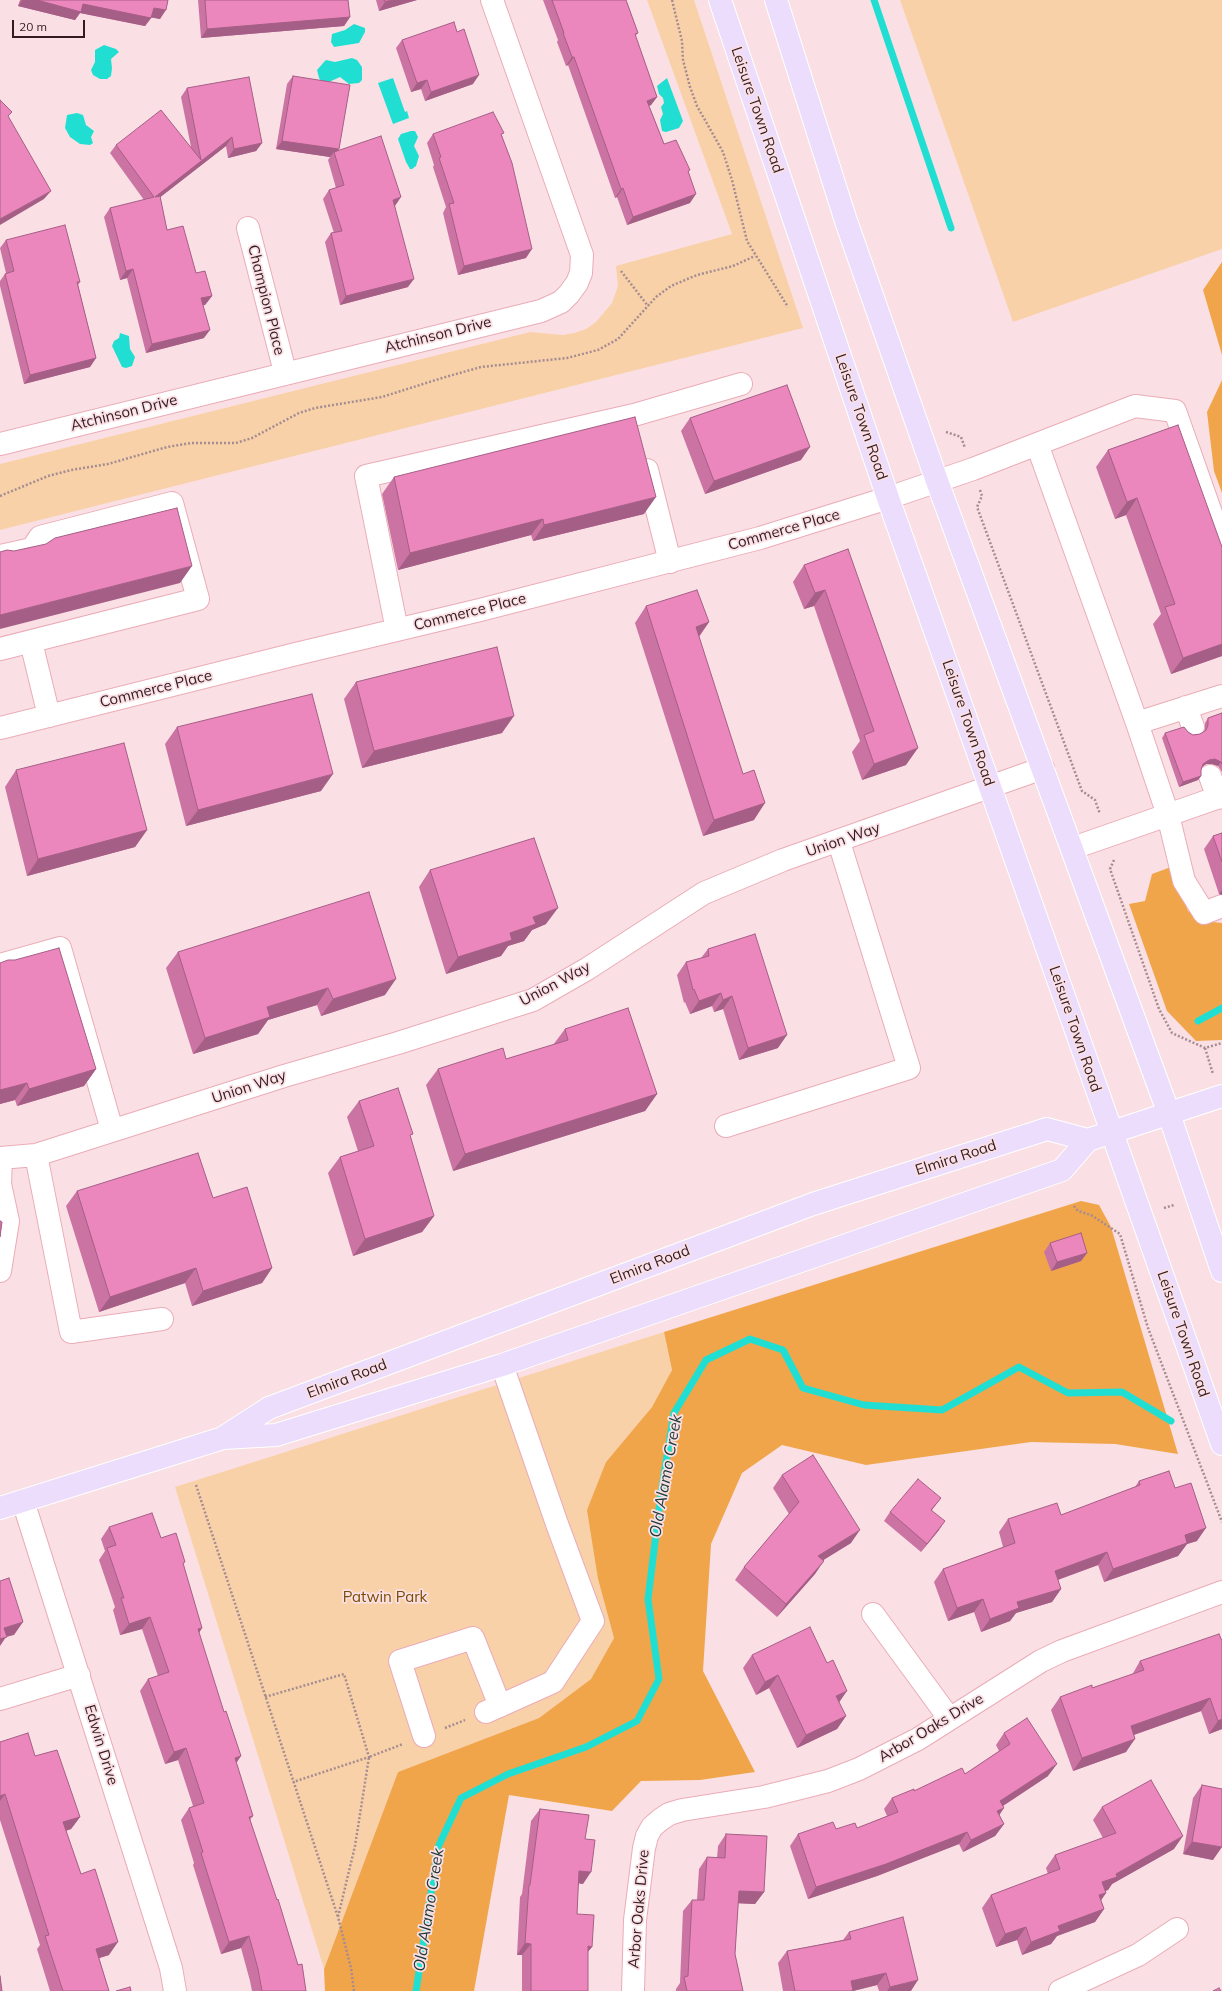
<!DOCTYPE html>
<style>
body{margin:0}
#map{position:relative;width:1222px;height:1991px;overflow:hidden;background:#fae0e4;font-family:Mulish,sans-serif}
canvas{display:block}
.scale{position:absolute;left:12px;top:20px;width:73px;height:18px;box-sizing:border-box;border:2px solid #331c21;border-top:0;padding-left:5px;font-size:12px;line-height:14px;white-space:nowrap;color:#331c21;-webkit-text-stroke:3px #fae0e4;paint-order:stroke}
</style>
<div id="map">
<canvas width="1222" height="1991"></canvas>
<div class="scale">20 m</div>
</div>
<script>
const ctx = document.querySelector('canvas').getContext('2d');
ctx.lineJoin = 'round';
function fillPath(path, color) {
  ctx.fillStyle = color;
  ctx.fill(path, 'evenodd');
}
function shape(rows) {
  const path = new Path2D();
  for (const r of rows) {
    path.moveTo(r[0], r[1]);
    for (let i = 2; i < r.length; i += 2) path.lineTo(r[i], r[i + 1]);
  }
  return path;
}
function strokePath(path, color, width, dash) {
  ctx.strokeStyle = color;
  ctx.lineWidth = width;
  ctx.lineCap = dash ? 'butt' : 'round';
  ctx.setLineDash(dash || []);
  ctx.stroke(path);
}
function label(font, color, halo, rows, align = 'center') {
  ctx.font = font + ' Mulish,sans-serif';
  ctx.lineWidth = 3.5;
  ctx.setLineDash([]);
  ctx.textBaseline = 'middle';
  ctx.strokeStyle = halo;
  ctx.fillStyle = color;
  for (const [text, x, y, turn = 0] of rows) {
    ctx.save();
    ctx.translate(x, y);
    ctx.rotate((+turn || 0) * Math.PI / 180);
    ctx.textAlign = isNaN(turn) ? turn : align;
    if (halo) ctx.strokeText(text, 0, 0);
    ctx.fillText(text, 0, 0);
    ctx.restore();
  }
}
fillPath(shape([
 [647,0,694,0,803,328,0,530,0,464,530,332,563,335,574,333,586,329,596,322,612,303,618,286,616,266,732,234],
 [900,0,1222,0,1222,249,1013,322],
 [664,1332,672,1370,652,1407,606,1462,598,1579,614,1638,591,1679,539,1718,398,1772,324,1969,175,1487]
]), '#f9d1a9');
fillPath(shape([
 [1222,262,1222,355,1203,290],
 [1222,380,1222,493,1214,471,1207,412],
 [1171,867,1188,911,1204,921,1222,923,1222,1040,1196,1041,1167,1011,1129,904,1145,901,1152,874],
 [1081,1201,1099,1205,1111,1227,1178,1454,1115,1444,1031,1442,866,1465,782,1445,742,1473,711,1544,703,1671,755,1772,700,1780,641,1781,612,1811,509,1795,474,1991,325,1991,324,1969,398,1772,539,1718,591,1679,614,1638,598,1579,587,1510,606,1462,652,1407,672,1370,664,1332]
]), '#f1a54b');
fillPath(shape([
 [354,24,365,28,365,32,359,43,334,47,331,42,332,34,345,30],
 [104,45,116,49,119,52,111,59,112,68,111,76,107,79,100,79,93,75,91,70,95,62,95,50],
 [352,58,357,60,362,67,362,80,359,83,349,84,340,77,329,82,321,81,319,78,317,70,324,62,326,60,335,62],
 [393,78,405,112,407,111,409,118,393,124,378,83],
 [667,78,683,121,679,128,666,132,662,131,660,120,663,114,661,107,664,103,663,98,659,94,657,86],
 [77,113,83,115,86,125,94,131,91,137,93,143,90,145,80,144,70,137,65,128,67,115],
 [411,131,415,131,418,137,414,146,419,156,416,166,412,169,410,169,406,162,398,139,401,134],
 [120,333,129,336,130,349,135,357,132,366,126,368,122,367,112,346,114,341,119,338]
]), '#20dfd2');
strokePath(shape([
 [874,0,951,228],
 [1198,1021,1222,1008],
 [416,1991,438,1847,461,1798,508,1774,586,1747,637,1721,659,1679,648,1599,661,1493,674,1413,706,1360,750,1339,783,1350,803,1388,864,1405,942,1410,1019,1367,1068,1393,1122,1392,1171,1421]
]), '#20dfd2', 7);
const minor = shape([
 [248,228,285,372],
 [0,444,541,311,561,302,569,294,577,283,581,273,582,255,492,0],
 [1037,444,1137,723],
 [647,470,670,562],
 [0,556,32,549,40,537,172,503,198,599,0,649],
 [397,630,366,476,634,415,741,384],
 [31,642,49,716],
 [1222,696,1137,723,1168,815,1184,881,1204,913,1222,906],
 [1186,707,1193,727],
 [0,728,296,654,480,610,760,538,888,498,973,469,1135,406,1175,411,1222,544],
 [1210,776,1218,798],
 [1073,848,1222,796],
 [0,965,60,948,112,1130],
 [726,1126,909,1068,839,842],
 [36,1155,71,1332,162,1319],
 [0,1158,36,1155,284,1076,398,1043,533,1000,587,969,704,893,783,860,1043,768],
 [0,1271,8,1221,0,1184,1,1158],
 [23,1501,171,1968,175,1991],
 [873,1614,949,1718],
 [0,1699,79,1675],
 [486,1712,553,1682,593,1621,557,1524,502,1365],
 [424,1736,400,1661,473,1638,500,1706],
 [633,1991,635,1920,644,1848,647,1836,652,1827,660,1820,669,1814,682,1810,764,1797,828,1781,859,1769,918,1739,1041,1661,1062,1651,1222,1592],
 [1060,1991,1138,1955,1177,1929]
]);
const major = shape([
 [720,0,888,498,1222,1444],
 [776,0,846,221,937,481,1169,1114,1222,1271],
 [224,1437,269,1408,813,1204,1047,1129,1088,1140],
 [0,1508,223,1438,276,1435,502,1365,1062,1170,1088,1140,1222,1096]
]);
strokePath(minor, '#eaacb7', 24);
strokePath(major, '#fff', 24);
strokePath(shape([
 [672,0,682,41,683,60,690,87,697,106,723,152,732,180,747,241,788,307],
 [621,271,648,306],
 [946,432,961,437,965,448],
 [980,490,982,496,977,507,1082,791,1095,800,1100,814],
 [0,496,48,476,71,470,108,464,167,447,191,443,236,443,252,438,299,413,315,408,382,397,442,378,481,367,567,358,598,350,618,339,656,297,671,286,697,275,733,266,755,256],
 [1114,860,1110,869,1159,1009,1172,1033,1205,1048,1222,1043],
 [1205,1048,1213,1074],
 [1074,1206,1078,1211,1091,1215,1120,1234,1148,1328,1222,1522],
 [1164,1208,1174,1205],
 [196,1485,338,1917],
 [265,1697,344,1674,369,1757,293,1782],
 [445,1728,465,1720],
 [354,1991,351,1968,338,1917,355,1846,369,1757,403,1744]
]), '#a58c91', 2.5, [2, 2]);
strokePath(minor, '#fff', 22);
strokePath(major, '#ecddfc', 22);
fillPath(shape([
 [20,0,168,0,160,19,152,17,145,26,80,13,75,20,18,6],
 [198,0,348,0,350,17,344,26,201,38],
 [376,0,417,0,379,11],
 [543,0,626,0,638,33,635,36,657,97,651,105,649,106,664,144,690,170,688,172,690,203,627,225,617,197,615,198,568,65,566,66,557,42,558,40],
 [402,40,473,84,425,101,421,89,411,92,396,48],
 [293,76,338,150,395,206,408,287,340,305,325,242,331,233,334,233,323,199,329,190,336,188,328,160,330,157,276,149,287,84],
 [187,88,262,143,256,151,228,158,226,146,160,197,167,230,212,296,205,305,203,305,204,338,146,353,127,278,120,280,104,217,110,208,144,200,110,153,116,145,191,147,181,97],
 [433,134,502,136,526,258,458,275,443,213,446,207,433,167,434,165,427,143],
 [6,240,80,282,78,285,96,358,90,367,24,384,0,286,0,281,5,274,6,273,0,248],
 [690,418,801,460,705,494,681,431],
 [1178,425,1222,656,1171,674,1153,624,1161,614,1126,515,1115,519,1096,467,1108,450],
 [394,477,644,514,533,541,531,535,398,570,382,494],
 [848,549,906,765,862,780,852,752,860,741,814,606,804,609,793,582,804,565],
 [646,606,709,622,699,637,754,820,703,836,635,623],
 [356,682,502,733,362,768,344,699],
 [1222,713,1222,772,1218,766,1212,764,1206,764,1202,767,1201,770,1201,776,1198,780,1179,787,1162,738,1165,733,1188,732,1193,735,1200,734,1204,732,1205,729,1205,723,1208,718],
 [177,727,321,791,186,826,165,744],
 [16,770,147,830,135,847,27,876,5,787],
 [1222,833,1222,895,1219,894,1204,849,1213,836],
 [430,870,546,924,532,930,524,941,508,946,501,956,446,974,419,887],
 [708,949,778,1048,739,1060,723,1009,714,1012,712,1006,690,1014,685,1002,684,1003,677,975,686,962,701,958],
 [178,952,385,995,321,1016,317,1005,268,1020,258,1034,193,1054,166,968],
 [0,963,96,1069,84,1086,17,1106,15,1100,0,1104],
 [565,1029,657,1094,645,1111,453,1171,426,1085,438,1069,506,1059,553,1045],
 [359,1101,410,1138,434,1216,422,1232,353,1256,328,1173,340,1157,358,1151,347,1117],
 [77,1191,213,1198,272,1268,262,1283,192,1306,185,1283,99,1312,66,1206],
 [1050,1243,1087,1253,1081,1261,1051,1271,1044,1252],
 [782,1475,851,1543,823,1560,815,1574,777,1617,735,1580,744,1567,789,1514,773,1488],
 [1139,1481,1175,1488,1197,1541,1187,1544,1178,1556,1104,1582,1098,1565,1058,1580,1061,1589,1052,1602,1016,1613,1010,1621,981,1632,974,1612,948,1621,934,1582,943,1569,1003,1547,999,1532,1008,1519,1061,1515,1135,1487],
 [941,1498,932,1510,939,1530,921,1552,884,1521,890,1512],
 [109,1527,161,1538,183,1565,202,1628,199,1633,236,1762,253,1816,250,1820,306,1991,252,1991,250,1981,241,1948,221,1954,193,1865,194,1863,181,1820,189,1808,193,1806,178,1760,165,1764,140,1691,148,1679,158,1676,142,1629,120,1635,113,1610,115,1607,99,1560,105,1551,101,1539],
 [1222,1641,1222,1729,1209,1734,1201,1711,1134,1735,1126,1752,1073,1771,1051,1710,1060,1697,1092,1688,1132,1675,1140,1661],
 [752,1655,846,1716,837,1729,797,1748,769,1688,756,1695,743,1668],
 [1004,1733,1048,1776,1003,1806,999,1815,1004,1824,995,1836,963,1852,959,1844,877,1876,808,1899,790,1846,798,1834,836,1829,857,1828,887,1816,884,1809,892,1798,965,1774,999,1751,996,1745],
 [0,1742,35,1756,80,1817,71,1829,66,1831,81,1874,109,1955,99,1958,109,1991,50,1991,37,1949,40,1945,0,1820],
 [1202,1785,1213,1860,1183,1854,1193,1798],
 [1102,1807,1174,1849,1112,1884,1108,1890,1105,1891,1106,1893,1101,1900,1104,1909,1095,1922,1057,1936,1051,1944,1022,1955,1017,1940,996,1947,982,1908,991,1895,1048,1874,1046,1868,1055,1855,1103,1838,1093,1820],
 [540,1809,585,1839,583,1884,578,1883,577,1914,592,1947,588,1951,588,1991,522,1991,522,1955,517,1955,520,1897,522,1894,531,1821],
 [726,1834,764,1892,755,1904,738,1903,735,1954,743,1991,676,1991,676,1989,680,1983,683,1911,692,1900,697,1900,699,1869,707,1857,717,1858,718,1846],
 [849,1932,911,1991,879,1991,877,1985,853,1991,783,1991,778,1963,787,1951,843,1940]
]), '#cb74a3');
fillPath(shape([
 [22,0,37,0,83,4,151,18,145,26,80,13,75,20,18,6],
 [393,0,417,0,379,11,385,2],
 [154,8,166,10,160,19,148,17],
 [350,17,344,26,201,38,207,29],
 [572,57,574,57,568,65,566,66],
 [479,75,473,84,425,101,431,92],
 [427,80,421,89,411,92,417,83],
 [657,97,651,105,641,109,647,101],
 [232,137,226,146,149,206,155,197],
 [282,141,339,149,335,155,334,152,330,157,276,149],
 [262,143,256,151,228,158,234,149],
 [623,188,617,197,615,198,621,189],
 [51,191,44,199,0,225,0,219],
 [696,194,690,203,627,225,633,217],
 [401,197,395,206,387,208,393,200],
 [532,249,526,258,458,275,464,266],
 [133,269,127,278,120,280,126,271],
 [414,279,408,287,340,305,346,296],
 [212,296,205,305,195,307,201,298],
 [210,330,204,338,146,353,152,344],
 [96,358,90,367,24,384,30,375],
 [810,447,801,460,705,494,714,481],
 [656,497,644,514,533,541,544,525],
 [1137,498,1126,515,1115,519,1127,502],
 [543,519,531,535,398,570,410,553],
 [192,566,180,583,0,629,0,615],
 [825,590,814,606,804,609,815,593],
 [709,622,697,639,696,627],
 [1222,644,1222,656,1171,674,1183,658],
 [514,716,502,733,362,768,374,751],
 [918,748,906,765,862,780,874,764],
 [1215,759,1221,762,1218,766,1212,764,1206,764,1200,768,1203,764,1209,760],
 [333,774,321,791,186,826,198,810],
 [1201,776,1198,780,1179,787,1183,782],
 [765,803,754,820,703,836,714,820],
 [147,830,135,847,27,876,38,859],
 [1222,890,1222,895,1219,894],
 [558,908,546,924,532,930,524,941,508,946,501,956,446,974,458,957,510,933,533,917],
 [396,979,385,995,321,1016,333,999],
 [328,988,317,1005,268,1020,258,1034,193,1054,205,1038,267,1007],
 [721,993,712,1006,690,1014,699,1001],
 [732,996,723,1009,714,1012,723,1000],
 [787,1035,778,1048,739,1060,748,1048],
 [96,1069,84,1086,17,1106,29,1089],
 [27,1083,15,1100,0,1104,0,1090],
 [657,1094,645,1111,453,1171,465,1154],
 [434,1216,422,1232,353,1256,365,1239],
 [1087,1253,1081,1261,1051,1271,1057,1262],
 [196,1268,185,1283,99,1312,110,1297],
 [272,1268,262,1283,192,1306,203,1291],
 [945,1521,939,1530,921,1552,927,1544],
 [1206,1528,1197,1541,1187,1544,1178,1556,1104,1582,1113,1569,1185,1535],
 [860,1530,851,1543,809,1569,818,1556],
 [1107,1552,1098,1565,1046,1584,1055,1571],
 [824,1561,815,1574,777,1617,786,1604],
 [1061,1589,1052,1602,1016,1613,1010,1621,981,1632,990,1619,1017,1602],
 [983,1599,974,1612,948,1621,957,1608],
 [150,1617,142,1629,120,1635,129,1624],
 [23,1622,14,1635,6,1637,0,1646,0,1633,4,1628],
 [202,1628,194,1640,198,1629],
 [778,1675,769,1688,756,1695,765,1682],
 [847,1691,838,1704,836,1696],
 [1210,1698,1201,1711,1122,1739,1131,1726],
 [846,1716,837,1729,797,1748,806,1735],
 [1222,1719,1222,1729,1209,1734,1218,1721],
 [1135,1739,1126,1752,1073,1771,1082,1758],
 [186,1748,178,1760,165,1764,174,1752],
 [241,1756,233,1768,235,1758],
 [1057,1764,1048,1776,992,1813,1000,1801],
 [5,1794,0,1801,0,1796],
 [1004,1808,996,1820,997,1811],
 [80,1817,71,1829,55,1834,63,1822],
 [1004,1824,995,1836,963,1852,971,1840],
 [967,1832,959,1844,877,1876,808,1899,816,1887],
 [1183,1836,1174,1849,1112,1884,1108,1890,1093,1895,1102,1882],
 [1192,1842,1222,1847,1213,1860,1183,1854],
 [579,1871,591,1872,583,1884,571,1882],
 [739,1891,764,1892,755,1904,731,1903],
 [1106,1893,1097,1906,1099,1895],
 [1104,1909,1095,1922,1057,1936,1051,1944,1022,1955,1031,1942,1058,1926],
 [1026,1927,1017,1940,996,1947,1005,1934],
 [249,1936,241,1948,221,1954,229,1942],
 [118,1942,109,1955,87,1962,96,1949],
 [525,1943,531,1944,522,1955,517,1955],
 [588,1946,592,1947,583,1958],
 [886,1973,877,1985,853,1991,844,1991,851,1981],
 [918,1980,911,1991,887,1991,890,1987]
]), '#a55e85');
const building = shape([
 [37,0,168,0,166,10,154,8,151,18,83,4,81,12,37,0],
 [205,0,348,0,350,17,207,29,205,0],
 [384,0,393,0,385,2,384,0],
 [552,0,626,0,638,33,635,34,657,97,647,101,664,144,676,140,690,170,688,171,696,194,633,217,623,188,621,189,574,57,572,57,563,33,564,33,552,0],
 [454,22,457,32,464,29,479,75,431,92,427,80,417,83,402,40,454,22],
 [293,76,350,85,339,149,282,141,293,76],
 [249,77,262,143,234,149,232,137,155,197,160,196,167,230,183,226,196,273,205,271,212,296,201,298,210,330,152,344,133,269,126,271,110,208,154,197,116,145,161,110,201,160,187,88,249,77],
 [0,100,12,112,8,116,51,191,0,219,0,100],
 [493,112,504,133,501,134,512,163,532,249,464,266,449,204,454,203,439,158,441,157,433,134,493,112],
 [381,136,401,197,393,200,414,279,346,296,331,233,342,231,329,190,344,185,334,152,381,136],
 [65,225,80,282,77,282,96,358,30,375,5,274,14,271,6,240,65,225],
 [787,385,810,447,714,481,690,418,787,385],
 [635,417,656,497,544,525,543,519,410,553,394,477,635,417],
 [1178,425,1222,547,1222,644,1183,658,1165,607,1175,604,1137,498,1127,502,1108,450,1178,425],
 [177,508,192,566,0,615,0,552,7,550,14,551,46,544,55,538,177,508],
 [848,549,918,748,874,764,864,735,874,731,825,590,815,593,804,565,848,549],
 [697,590,709,622,696,627,743,774,754,770,765,803,714,820,646,606,697,590],
 [497,647,514,716,374,751,356,682,497,647],
 [312,694,333,774,198,810,177,727,312,694],
 [1222,713,1222,764,1221,762,1215,759,1209,760,1203,764,1201,770,1201,776,1183,782,1165,733,1184,727,1188,732,1193,735,1200,734,1206,730,1208,725,1208,718,1222,713],
 [124,743,147,830,38,859,16,770,124,743],
 [1222,833,1222,862,1213,836,1222,833],
 [534,838,558,908,533,917,536,924,510,933,512,940,458,957,430,870,534,838],
 [369,892,396,979,333,999,328,988,267,1007,270,1017,205,1038,178,952,369,892],
 [755,934,787,1035,748,1048,732,996,723,1000,721,993,699,1001,694,989,693,990,686,962,709,956,708,949,755,934],
 [59,948,96,1069,29,1089,27,1083,0,1090,0,963,8,960,15,960,59,948],
 [628,1008,657,1094,465,1154,438,1069,503,1048,506,1059,568,1040,565,1029,628,1008],
 [398,1088,413,1134,410,1135,434,1216,365,1239,340,1157,374,1146,359,1101,398,1088],
 [198,1153,213,1198,247,1187,272,1268,203,1291,196,1268,110,1297,77,1191,198,1153],
 [0,1221,2,1222,0,1237,0,1221],
 [1081,1233,1087,1253,1057,1262,1050,1243,1081,1233],
 [813,1455,860,1530,818,1556,824,1561,786,1604,744,1567,799,1502,782,1475,813,1455],
 [1169,1471,1175,1488,1191,1483,1206,1528,1185,1535,1187,1543,1113,1569,1107,1552,1055,1571,1061,1589,1017,1602,1019,1608,990,1619,983,1599,957,1608,943,1569,1015,1543,1008,1519,1057,1503,1061,1515,1140,1485,1139,1481,1169,1471],
 [918,1479,941,1498,931,1510,945,1521,927,1544,890,1512,918,1479],
 [152,1513,161,1538,176,1533,185,1562,183,1563,202,1628,198,1629,224,1712,226,1711,241,1756,235,1758,253,1816,249,1817,277,1900,278,1899,298,1965,302,1964,306,1991,262,1991,258,1969,249,1936,229,1942,201,1853,203,1852,189,1808,204,1803,186,1748,174,1752,148,1679,169,1672,150,1617,129,1624,121,1598,124,1598,107,1548,116,1545,109,1527,152,1513],
 [9,1578,23,1622,4,1628,7,1637,0,1639,0,1581,9,1578],
 [810,1627,827,1663,833,1660,847,1691,836,1696,846,1716,806,1735,778,1675,765,1682,752,1655,810,1627],
 [1219,1634,1222,1641,1222,1719,1218,1721,1210,1698,1131,1726,1135,1739,1082,1758,1060,1697,1092,1685,1092,1688,1144,1670,1140,1661,1219,1634],
 [1027,1718,1057,1764,1000,1801,1004,1808,997,1811,1004,1824,971,1840,967,1832,886,1864,816,1887,798,1834,833,1822,836,1829,855,1823,857,1828,898,1812,892,1798,914,1789,914,1791,962,1768,965,1774,1010,1744,1004,1733,1027,1718],
 [28,1733,35,1756,57,1750,80,1817,63,1822,81,1874,95,1869,118,1942,96,1949,109,1991,63,1991,45,1936,49,1935,5,1794,0,1796,0,1742,28,1733],
 [1151,1780,1183,1836,1116,1874,1117,1877,1102,1882,1106,1893,1099,1895,1104,1909,1058,1926,1060,1931,1031,1942,1026,1927,1005,1934,991,1895,1060,1869,1055,1855,1116,1833,1102,1807,1151,1780],
 [1202,1785,1222,1789,1222,1847,1192,1842,1202,1785],
 [540,1809,589,1815,585,1839,595,1840,591,1872,579,1871,577,1914,594,1915,592,1947,588,1946,588,1991,531,1991,531,1944,525,1943,529,1885,530,1885,540,1809],
 [726,1834,767,1836,764,1892,739,1891,735,1954,743,1991,687,1991,684,1977,688,1976,692,1900,704,1900,707,1857,725,1858,726,1834],
 [903,1917,918,1980,890,1987,886,1973,851,1981,853,1991,795,1991,787,1951,851,1939,849,1932,903,1917],
 [0,1976,2,1991,0,1991,0,1976],
 [130,1987,131,1991,116,1991,130,1987],
 [1219,1988,1221,1991,1213,1991,1219,1988]
]);
fillPath(building, '#ec87be');
strokePath(building, '#a55e85', 1);
label('15px', '#331c21', '#fae0e4', [
 ["Leisure Town Road",757,110,71],
 ["Champion Place",266,300,76],
 ["Atchinson Drive",438,335,-14],
 ["Atchinson Drive",124,413,-14],
 ["Leisure Town Road",861,417,71],
 ["Commerce Place",784,530,-16],
 ["Commerce Place",470,612,-14],
 ["Commerce Place",156,689,-14],
 ["Leisure Town Road",968,723,71],
 ["Union Way",843,840,-19],
 ["Union Way",555,984,-28],
 ["Leisure Town Road",1075,1029,71],
 ["Union Way",249,1087,-18],
 ["Elmira Road",956,1158,-18],
 ["Elmira Road",650,1265,-21],
 ["Leisure Town Road",1183,1334,71],
 ["Elmira Road",347,1379,-21],
 ["Arbor Oaks Drive",931,1728,-31],
 ["Edwin Drive",101,1745,73],
 ["Arbor Oaks Drive",639,1909,-85]
]);
label('15px', '#7c4b00', '#fae0e4', [
 ["Patwin Park",385,1597]
]);
label('italic 16px', '#203b39', '#fae0e4', [
 ["Old Alamo Creek",666,1476,-80],
 ["Old Alamo Creek",429,1910,-81]
]);
</script>
